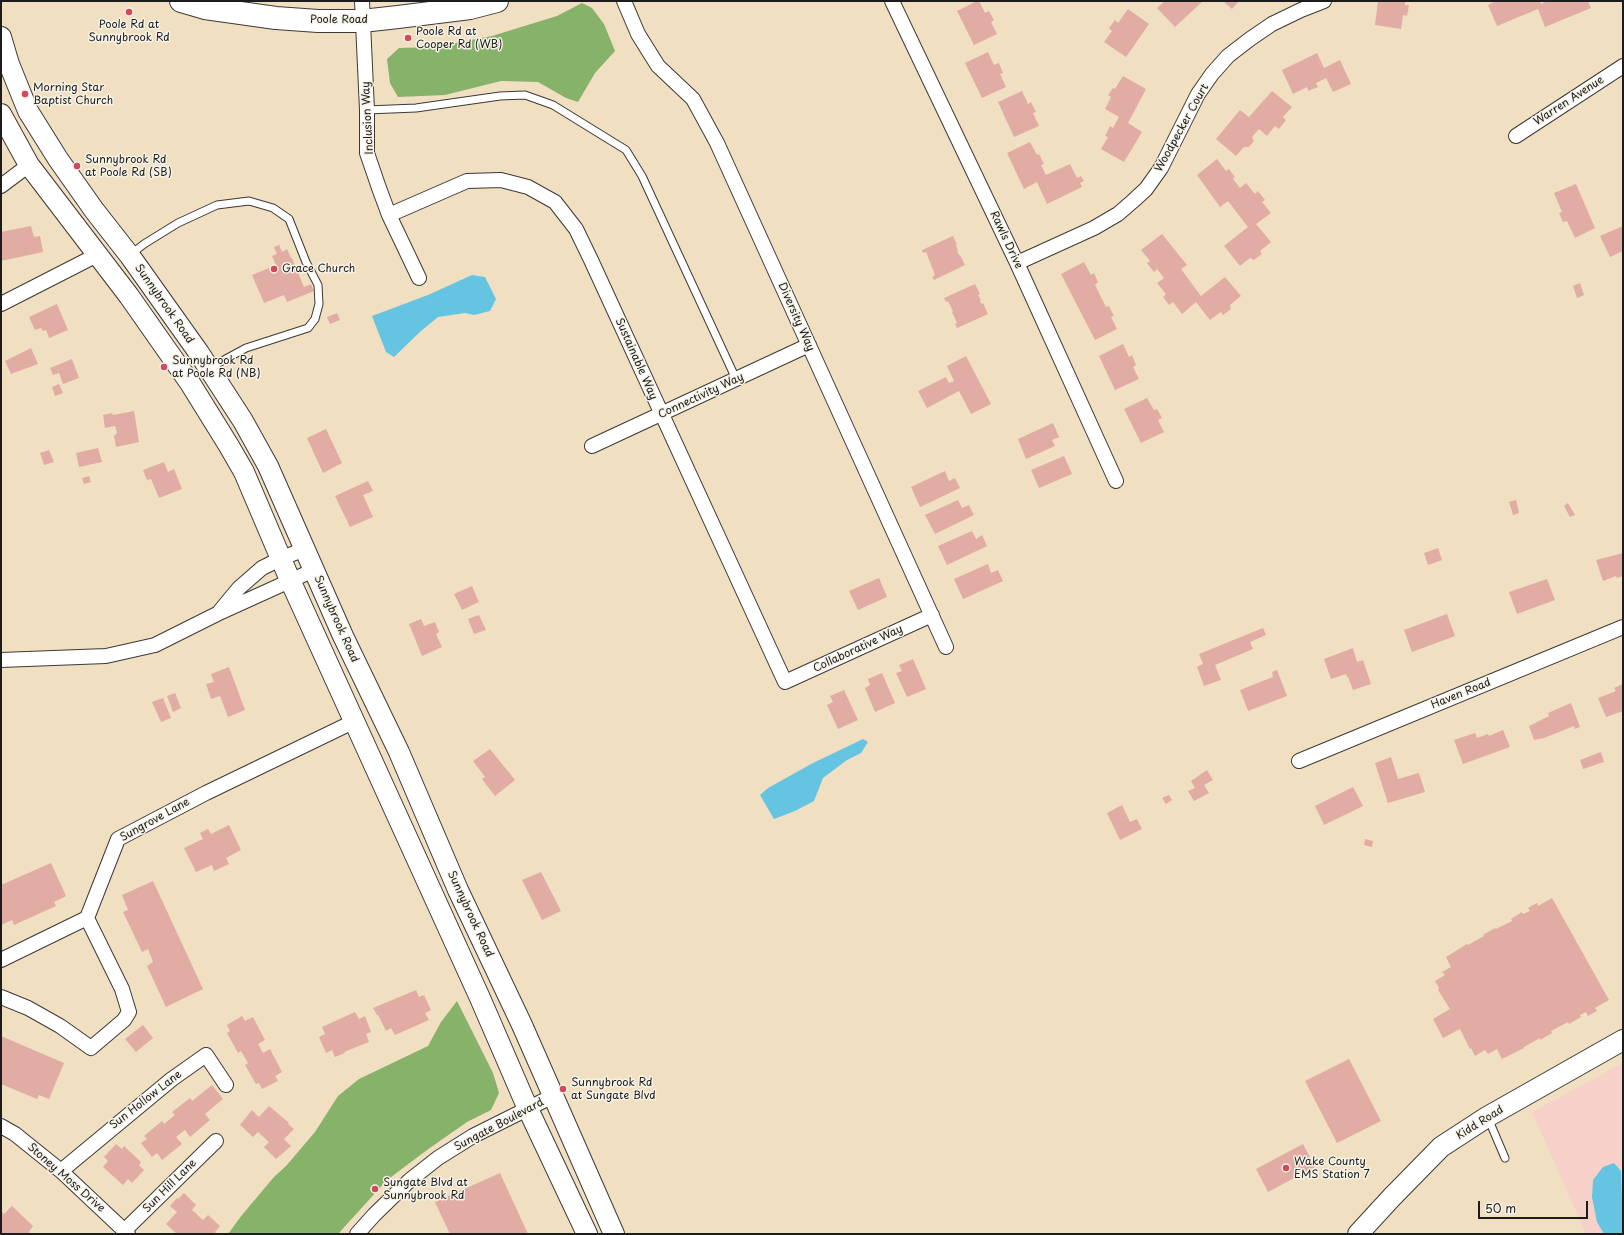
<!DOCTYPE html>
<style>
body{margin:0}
#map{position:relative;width:1624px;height:1235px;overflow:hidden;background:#f1dfc2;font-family:"Playpen Sans",sans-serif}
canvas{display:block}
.frame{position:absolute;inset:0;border:2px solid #1c1c1c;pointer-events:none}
.scale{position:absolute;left:1478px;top:1201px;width:110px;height:18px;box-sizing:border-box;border:2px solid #1c1c1c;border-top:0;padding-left:5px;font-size:12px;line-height:14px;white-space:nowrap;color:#1c1c1c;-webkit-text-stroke:3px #f7f3e8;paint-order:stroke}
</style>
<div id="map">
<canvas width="1624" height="1235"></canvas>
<div class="frame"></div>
<div class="scale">50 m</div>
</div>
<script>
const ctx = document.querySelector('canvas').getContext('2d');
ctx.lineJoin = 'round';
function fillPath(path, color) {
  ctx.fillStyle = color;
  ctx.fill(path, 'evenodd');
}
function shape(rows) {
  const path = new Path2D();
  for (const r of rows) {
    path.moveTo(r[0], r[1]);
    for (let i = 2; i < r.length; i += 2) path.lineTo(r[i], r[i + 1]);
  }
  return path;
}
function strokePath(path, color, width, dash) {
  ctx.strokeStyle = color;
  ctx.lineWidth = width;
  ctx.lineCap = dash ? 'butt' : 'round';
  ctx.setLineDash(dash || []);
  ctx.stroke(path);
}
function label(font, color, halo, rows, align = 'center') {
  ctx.font = font + ' "Playpen Sans",sans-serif';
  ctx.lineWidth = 3;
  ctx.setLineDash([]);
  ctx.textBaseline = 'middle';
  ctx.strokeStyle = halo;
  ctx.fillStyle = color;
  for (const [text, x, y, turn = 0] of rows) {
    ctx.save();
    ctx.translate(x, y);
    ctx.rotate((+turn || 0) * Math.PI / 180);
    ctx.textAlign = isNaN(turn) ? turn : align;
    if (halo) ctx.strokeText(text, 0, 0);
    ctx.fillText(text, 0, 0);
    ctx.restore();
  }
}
fillPath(shape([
 [1623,1063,1623,1234,1586,1234,1532,1112]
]), '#f7d1c9');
fillPath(shape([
 [582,3,592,8,604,24,615,51,595,73,578,102,566,98,538,82,501,81,445,95,398,97,390,83,387,59,399,48,434,47,492,36,557,16],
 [457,1001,493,1073,499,1093,491,1110,467,1122,427,1150,387,1180,338,1234,228,1234,242,1215,274,1177,286,1166,315,1132,338,1096,359,1079,428,1046,441,1022]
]), '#86b26a');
fillPath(shape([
 [472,275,485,277,496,299,490,311,474,315,465,313,438,317,421,331,394,357,386,352,372,316,428,295],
 [863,739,868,742,861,753,847,760,823,778,814,801,795,811,774,819,760,795,768,788,813,763],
 [1614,1163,1621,1171,1623,1234,1604,1234,1597,1222,1592,1197,1593,1180,1603,1167]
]), '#64c4e2');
fillPath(shape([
 [977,1,979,1,985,13,989,11,994,20,991,22,997,34,974,45,957,11],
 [1165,1,1203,1,1175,27,1157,8],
 [1223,1,1239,1,1232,9],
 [1378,1,1405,1,1405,5,1409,5,1407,16,1403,15,1401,29,1375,25],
 [1496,1,1540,1,1541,4,1547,1,1588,1,1591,8,1545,27,1538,9,1497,26,1488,5],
 [1128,9,1149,24,1126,57,1104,42,1112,31,1109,28,1115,20,1118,23],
 [988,52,994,65,999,63,1003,73,1000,74,1006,87,982,98,965,63],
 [1317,53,1324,68,1340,60,1351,84,1333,92,1326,78,1316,83,1318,87,1308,91,1307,87,1293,94,1282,70],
 [1123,76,1146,89,1128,123,1142,132,1124,162,1101,149,1108,137,1105,136,1110,126,1113,128,1119,117,1105,109,1111,97,1108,95,1113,88,1115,89],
 [1022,91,1028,104,1031,102,1036,112,1033,113,1039,126,1014,137,998,102],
 [1272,91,1292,107,1283,117,1286,120,1279,129,1275,126,1267,136,1259,129,1252,137,1254,141,1249,147,1244,147,1236,156,1216,139,1240,110,1249,117],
 [1030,142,1037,155,1039,154,1044,164,1041,165,1046,175,1070,164,1077,178,1081,176,1084,181,1080,183,1082,187,1047,204,1037,182,1024,189,1007,153],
 [1217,159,1226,171,1229,169,1235,177,1233,179,1240,188,1246,183,1255,194,1258,191,1265,200,1262,202,1271,213,1256,224,1271,242,1260,251,1262,254,1254,260,1250,258,1240,266,1224,246,1248,227,1228,201,1220,207,1197,175],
 [1576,184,1595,228,1575,238,1567,221,1563,222,1559,213,1562,212,1554,193],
 [31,226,34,237,40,236,43,252,1,261,1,232],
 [1623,226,1623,251,1610,257,1600,236],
 [1162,234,1187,265,1181,269,1201,296,1225,277,1241,296,1230,305,1231,309,1223,315,1221,312,1210,320,1196,302,1182,314,1173,302,1169,305,1163,297,1166,294,1157,283,1164,278,1157,269,1154,272,1147,263,1150,261,1141,250],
 [953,236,957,245,956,245,958,251,957,251,959,255,960,255,965,265,934,280,932,277,935,275,930,262,926,252,923,253,922,250],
 [279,245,282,252,287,249,291,258,292,258,304,287,311,284,314,291,287,302,284,295,264,303,252,275,276,265,272,256,277,254,274,247],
 [1084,262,1091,275,1094,273,1098,282,1095,285,1106,307,1109,306,1114,316,1111,317,1117,329,1095,340,1061,274],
 [1580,283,1584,295,1577,298,1573,286],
 [975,284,980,294,978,295,981,300,980,300,981,304,983,303,988,314,957,328,955,324,957,323,952,312,953,311,948,301,946,302,944,298],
 [57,304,68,330,49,338,46,330,43,331,41,328,35,330,29,317],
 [337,313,340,320,330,324,327,317],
 [1123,344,1129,357,1132,355,1136,365,1133,367,1139,379,1115,390,1099,356],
 [31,348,38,364,11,374,5,361],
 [966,356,991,404,971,414,959,391,927,408,918,391,946,377,949,383,954,381,947,366],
 [72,359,79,378,63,384,59,373,53,375,50,368],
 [59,384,63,393,55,396,52,387],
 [1147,398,1154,410,1157,409,1162,418,1158,420,1164,432,1141,443,1124,409],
 [134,411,139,442,116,447,114,436,117,433,115,426,105,428,103,415,112,413,113,415],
 [1053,423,1059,437,1052,440,1055,446,1026,459,1018,439],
 [326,429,342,463,323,473,307,438],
 [98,448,102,462,79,467,76,453],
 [49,450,54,462,44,465,40,453],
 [1064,456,1072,474,1039,488,1031,470],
 [164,462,168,472,174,469,182,489,159,498,151,479,147,480,143,470],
 [945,471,949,481,955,478,960,488,920,507,911,487],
 [89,476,91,482,84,484,82,478],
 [368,481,373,491,363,495,373,517,350,527,335,496],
 [958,500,962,508,969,505,974,515,935,534,925,515],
 [1516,500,1519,513,1513,515,1509,502],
 [1568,503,1575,515,1570,517,1564,506],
 [972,531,976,539,982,535,987,546,947,565,938,546],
 [1438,548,1442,560,1428,565,1424,553],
 [1623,553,1623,576,1617,578,1616,576,1603,581,1596,560],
 [988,564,991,573,998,570,1003,581,963,599,954,579],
 [879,578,887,597,858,610,849,591],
 [1547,579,1555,600,1517,614,1509,592],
 [472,586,479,602,462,610,454,594],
 [1447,614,1455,636,1412,652,1404,630],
 [479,615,486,630,474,634,468,619],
 [421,619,424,626,435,622,439,632,436,634,442,647,422,656,409,624],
 [1263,628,1266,635,1250,642,1253,649,1215,665,1221,680,1204,686,1197,667,1203,664,1199,654],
 [1353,648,1357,662,1363,660,1371,684,1353,690,1348,677,1347,677,1346,674,1331,679,1324,659],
 [913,659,926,689,907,697,896,673,902,671,899,665],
 [229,667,245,710,228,717,220,696,211,699,206,684,214,682,211,674],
 [1277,670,1287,696,1248,711,1240,690,1273,677,1272,672],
 [882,673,895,703,875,712,865,688,870,685,868,679],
 [1623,684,1623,711,1606,717,1598,698,1616,691,1614,688],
 [844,690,858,720,838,729,827,705,833,702,830,696],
 [175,693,181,708,173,712,167,696],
 [163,698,171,718,161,722,152,702],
 [1571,703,1580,727,1575,729,1574,726,1544,738,1534,740,1529,726,1549,716,1548,713],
 [1503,730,1510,747,1463,764,1454,740,1475,733,1477,738,1488,734,1489,736],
 [490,749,515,780,495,796,482,779,485,777,473,761],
 [1601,752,1604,762,1583,769,1580,760],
 [1391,757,1398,779,1419,773,1425,792,1388,803,1375,763],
 [1207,770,1213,780,1204,785,1209,793,1194,801,1188,791,1195,788,1191,781],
 [1353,787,1363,806,1324,825,1315,806],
 [1169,795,1172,800,1166,804,1162,798],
 [1122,805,1130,822,1137,819,1142,829,1120,840,1107,813],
 [229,825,241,850,226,858,229,864,214,871,212,865,196,872,184,848,203,839,200,833,208,829,211,834],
 [1365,839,1373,841,1372,847,1364,845],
 [51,863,66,896,54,902,56,906,14,925,12,920,1,925,1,885],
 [541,872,561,911,542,920,522,880],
 [153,881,203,989,166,1007,147,966,153,962,148,949,142,952,123,912,128,910,122,895],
 [1552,898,1609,1000,1595,1008,1597,1011,1588,1016,1586,1012,1580,1015,1581,1017,1569,1024,1568,1022,1551,1031,1552,1033,1540,1040,1540,1038,1524,1047,1524,1048,1502,1059,1497,1049,1488,1054,1485,1050,1475,1056,1471,1048,1470,1049,1460,1029,1443,1038,1433,1019,1450,1009,1438,990,1439,988,1435,981,1445,975,1442,972,1451,967,1446,957,1467,944,1468,945,1484,936,1483,935,1495,928,1496,929,1512,921,1511,919,1522,912,1523,914,1530,911,1528,908,1537,903,1538,906],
 [416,990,419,997,424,995,431,1010,425,1013,429,1020,395,1035,391,1028,386,1031,378,1015,377,1015,373,1008],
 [355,1012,359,1019,365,1016,371,1032,366,1034,369,1042,344,1052,345,1053,335,1057,332,1050,326,1053,319,1037,325,1034,322,1027],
 [242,1016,245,1021,253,1017,265,1040,258,1044,263,1053,270,1049,282,1072,275,1076,278,1081,262,1089,259,1083,256,1084,245,1065,248,1063,241,1051,238,1053,227,1033,230,1031,227,1025],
 [143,1025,153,1038,136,1052,125,1039],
 [1,1036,64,1063,49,1099,39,1095,37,1099,1,1084],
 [1349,1059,1381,1121,1337,1143,1305,1081],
 [212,1085,223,1099,205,1114,210,1120,190,1137,185,1130,176,1137,182,1144,162,1160,157,1153,152,1157,141,1143,147,1139,144,1136,162,1121,164,1124,175,1115,172,1112,190,1098,192,1101],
 [269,1106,289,1123,288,1124,294,1129,284,1139,291,1146,276,1159,264,1147,269,1142,258,1132,253,1137,240,1125,252,1110,259,1117],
 [116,1144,122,1149,124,1146,141,1162,139,1165,144,1170,132,1183,128,1179,123,1185,103,1167,108,1161,104,1157],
 [1303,1144,1315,1167,1268,1192,1256,1169],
 [500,1173,528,1234,450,1234,435,1202],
 [184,1193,196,1205,192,1210,203,1220,208,1215,220,1226,215,1232,217,1234,177,1234,166,1224,177,1212,170,1206,177,1198,178,1199],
 [12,1206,33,1226,29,1232,31,1234,1,1234,1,1213,2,1212,4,1214]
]), '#e1aca4');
const lane = shape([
 [367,110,416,108,500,96,525,95,553,105,626,150,642,176,736,379],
 [130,255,144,244,178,223,217,205,249,201,273,208,289,219,306,262,318,285,319,304,315,319,308,328,246,348,211,367],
 [1488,1118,1505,1158]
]);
const street = shape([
 [362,1,367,110,367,153,379,188,389,215,419,278],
 [624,1,638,34,658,66,693,99,717,143,946,647],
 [892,1,1017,263,1116,481],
 [1516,136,1623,66],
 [1,186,29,165],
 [389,215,467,181,501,180,528,187,555,202,576,229,591,260,785,682,932,615],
 [1017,263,1094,228,1118,214,1133,201,1146,189,1161,168,1198,94,1212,74,1228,56,1250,39,1272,24,1301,10,1324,1],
 [1,304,97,255],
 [592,446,809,345],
 [220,611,239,588,262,568,282,558,305,549],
 [1,660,106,656,155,645,217,614,314,570],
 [1299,761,1623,627],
 [1,960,87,918,118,839,206,793,355,721],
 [1,997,28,1008,60,1026,91,1048,124,1020,129,1012,122,989,87,918],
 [1,1126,15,1134,61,1171,128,1234],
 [61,1171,172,1079,206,1055,226,1085],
 [124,1231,216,1141],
 [357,1234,374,1215,410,1180,438,1158,473,1136,553,1096]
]);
const secondary = shape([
 [1,37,9,64,28,111,58,159,94,210,130,256,199,353,243,421,268,466,343,636,399,752,458,890,522,1025,614,1234],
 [1,114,29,165,129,296,190,383,229,446,244,472,290,580,480,998,528,1109,587,1234],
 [1358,1234,1392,1197,1441,1147,1487,1117,1623,1040]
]);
const primary = shape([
 [181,1,205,8,276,18,318,21,362,21,398,17,470,8,497,1]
]);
strokePath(lane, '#3c3935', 9);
strokePath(street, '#3c3935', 16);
strokePath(secondary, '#3c3935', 22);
strokePath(primary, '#3c3935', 24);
strokePath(lane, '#fff', 7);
strokePath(street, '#fff', 14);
strokePath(secondary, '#fff', 20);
strokePath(primary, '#fff', 22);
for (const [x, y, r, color] of [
 [129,12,4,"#d1495b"],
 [408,38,4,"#d1495b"],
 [25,94,4,"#d1495b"],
 [77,166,4,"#d1495b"],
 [274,269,4,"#d1495b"],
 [164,367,4,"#d1495b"],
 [563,1089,4,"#d1495b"],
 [1286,1168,4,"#d1495b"],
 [375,1189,4,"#d1495b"]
]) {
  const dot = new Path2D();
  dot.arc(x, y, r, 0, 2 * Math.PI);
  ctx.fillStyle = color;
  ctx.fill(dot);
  strokePath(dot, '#f7f3e8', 1.5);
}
label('11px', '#1c1c1c', '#f7f3e8', [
 ["Poole Road",339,20],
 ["Warren Avenue",1569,101,-33],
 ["Inclusion Way",368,118,-93],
 ["Woodpecker Court",1182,128,-61],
 ["Rawls Drive",1006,240,65],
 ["Sunnybrook Road",164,304,55],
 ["Diversity Way",796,317,66],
 ["Sustainable Way",636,359,66],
 ["Connectivity Way",701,396,-25],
 ["Sunnybrook Road",336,619,66],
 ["Collaborative Way",858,649,-25],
 ["Haven Road",1461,694,-22],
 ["Sungrove Lane",155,820,-29],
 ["Sunnybrook Road",470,914,65],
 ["Sun Hollow Lane",146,1100,-38],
 ["Kidd Road",1480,1123,-32],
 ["Sungate Boulevard",499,1125,-28],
 ["Stoney Moss Drive",66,1178,41],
 ["Sun Hill Lane",170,1186,-45]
]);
label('11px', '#1c1c1c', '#f7f3e8', [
 ["Poole Rd at",129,25,"center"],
 ["Sunnybrook Rd",129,38,"center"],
 ["Poole Rd at",416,32],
 ["Cooper Rd (WB)",416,45],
 ["Morning Star",33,88],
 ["Baptist Church",33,101],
 ["Sunnybrook Rd",85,160],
 ["at Poole Rd (SB)",85,173],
 ["Grace Church",282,269],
 ["Sunnybrook Rd",172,361],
 ["at Poole Rd (NB)",172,374],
 ["Sunnybrook Rd",571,1083],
 ["at Sungate Blvd",571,1096],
 ["Wake County",1294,1162],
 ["EMS Station 7",1294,1175],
 ["Sungate Blvd at",383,1183],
 ["Sunnybrook Rd",383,1196]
], 'left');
</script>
